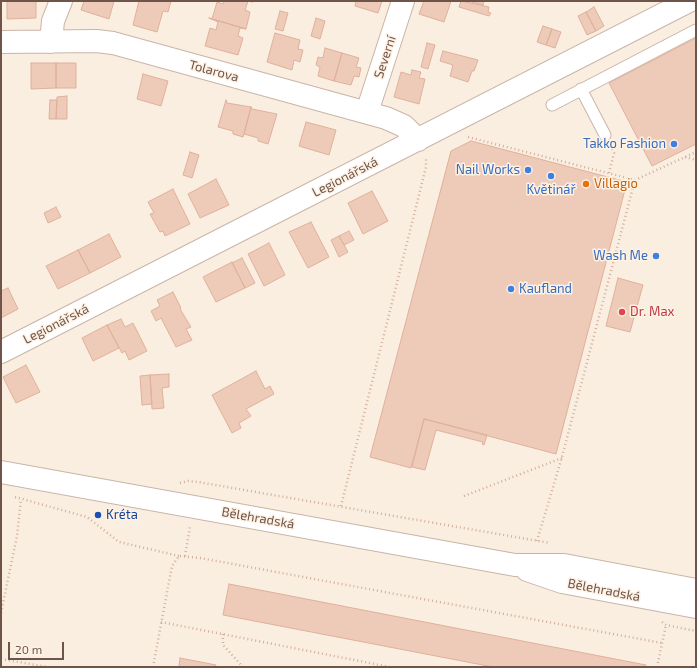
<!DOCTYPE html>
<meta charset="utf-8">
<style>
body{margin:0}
#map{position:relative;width:697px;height:668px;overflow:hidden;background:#faeee0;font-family:"Exo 2",sans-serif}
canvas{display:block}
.frame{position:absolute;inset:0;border:2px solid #6f5449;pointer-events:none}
.scale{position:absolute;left:8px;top:642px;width:56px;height:18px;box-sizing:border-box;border:2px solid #6f5449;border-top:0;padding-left:5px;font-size:12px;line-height:14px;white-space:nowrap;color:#6f5449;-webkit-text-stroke:3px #fef2e5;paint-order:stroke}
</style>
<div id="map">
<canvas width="697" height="668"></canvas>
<div class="frame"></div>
<div class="scale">20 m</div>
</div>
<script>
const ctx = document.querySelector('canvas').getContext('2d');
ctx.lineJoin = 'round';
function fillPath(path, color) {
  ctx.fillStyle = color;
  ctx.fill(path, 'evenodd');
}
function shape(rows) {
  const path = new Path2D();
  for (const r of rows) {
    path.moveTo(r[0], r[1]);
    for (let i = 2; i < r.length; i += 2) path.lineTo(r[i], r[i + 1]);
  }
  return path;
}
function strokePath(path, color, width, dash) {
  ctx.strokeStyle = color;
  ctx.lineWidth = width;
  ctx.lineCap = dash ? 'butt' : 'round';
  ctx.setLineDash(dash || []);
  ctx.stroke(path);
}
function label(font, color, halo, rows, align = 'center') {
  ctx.font = font + ' "Exo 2",sans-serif';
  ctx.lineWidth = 3;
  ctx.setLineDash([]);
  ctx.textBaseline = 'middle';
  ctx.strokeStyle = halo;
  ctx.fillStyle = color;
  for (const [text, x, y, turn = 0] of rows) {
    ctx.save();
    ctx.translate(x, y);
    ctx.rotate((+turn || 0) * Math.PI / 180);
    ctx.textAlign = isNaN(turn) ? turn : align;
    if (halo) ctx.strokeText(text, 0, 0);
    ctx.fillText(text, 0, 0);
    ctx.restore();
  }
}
const building = shape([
 [7,1,36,1,36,18,7,19,7,1],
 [84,1,114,1,109,19,81,10,84,1],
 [139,1,171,1,168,12,163,11,157,32,133,25,139,1],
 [224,1,249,1,253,2,248,1,245,10,250,12,246,29,209,18,212,19,217,2,223,4,224,1],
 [356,1,382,1,378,13,355,6,356,1],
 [424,1,451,1,444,22,419,14,424,1],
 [461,1,489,7,488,12,491,13,489,16,459,7,461,1],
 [468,1,488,1,484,1,483,5,468,1],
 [594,7,604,26,596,31,586,12,594,7],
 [280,11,288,13,283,31,275,29,280,11],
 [586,12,596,31,587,35,578,16,586,12],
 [209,18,246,29,240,28,238,36,243,38,238,55,205,46,210,28,216,30,218,22,209,18],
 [316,18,325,21,320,39,311,36,316,18],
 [543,26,552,29,546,45,537,42,543,26],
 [552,29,561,32,555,48,546,45,552,29],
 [275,33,300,40,298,49,303,50,300,62,294,60,292,70,267,62,275,33],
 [696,38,696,144,652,166,609,83,696,38],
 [427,43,435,45,428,69,421,67,427,43],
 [325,48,342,53,334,81,318,76,320,67,316,65,318,57,323,58,325,48],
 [443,51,478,60,474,71,472,71,468,82,450,76,453,65,440,61,443,51],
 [342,53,359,58,356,67,361,68,359,77,354,76,351,85,334,81,342,53],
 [31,63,56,63,56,88,31,89,31,63],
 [56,63,76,63,76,88,56,88,56,63],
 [412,70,421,72,419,78,425,79,419,104,394,97,401,72,411,75,412,70],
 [143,74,168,81,161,106,137,99,143,74],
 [67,96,67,119,56,119,57,97,67,96],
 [50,100,57,100,56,119,49,119,50,100],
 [226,100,227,103,251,107,243,137,233,134,233,131,218,127,226,100],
 [251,107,252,109,277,114,268,144,258,141,258,138,244,134,251,107],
 [306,122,336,130,329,155,299,146,306,122],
 [471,141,627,182,556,454,424,419,411,468,370,457,451,151,471,141],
 [190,152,199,155,192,178,183,175,190,152],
 [216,179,229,205,200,218,188,194,216,179],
 [173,189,190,224,165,236,163,231,160,232,150,214,154,213,148,202,173,189],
 [372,191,388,221,363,234,348,203,372,191],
 [56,207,61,217,48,223,44,213,56,207],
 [311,222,329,257,308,268,289,232,311,222],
 [349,231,354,240,344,245,339,236,349,231],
 [109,234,121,257,90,273,78,250,109,234],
 [339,236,348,252,339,257,331,240,339,236],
 [269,243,285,275,264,286,248,254,269,243],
 [78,250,90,273,58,289,46,266,78,250],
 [242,258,255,283,245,288,232,263,242,258],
 [232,262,245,288,216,302,203,277,232,262],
 [618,278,643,285,630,332,606,326,618,278],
 [8,288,18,309,1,318,1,291,8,288],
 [173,292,181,308,180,309,191,327,186,329,192,340,176,347,161,318,156,321,151,311,160,306,157,300,173,292],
 [121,319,125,327,133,323,147,351,129,360,125,351,122,353,107,325,121,319],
 [107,325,119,348,93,361,82,338,107,325],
 [26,365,40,392,16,403,3,377,26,365],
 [256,371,265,389,270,386,274,394,246,409,251,416,239,423,241,428,232,433,212,395,256,371],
 [169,374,169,387,162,388,164,408,152,409,150,375,169,374],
 [150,375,152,404,142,405,140,376,150,375],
 [424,419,487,435,484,445,482,444,483,442,436,430,425,470,412,467,424,419],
 [229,584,646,665,646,667,493,667,223,615,229,584],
 [180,658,216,665,215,667,179,667,180,658]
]);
fillPath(building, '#eecab9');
strokePath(building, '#e0b09a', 1);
const service = shape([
 [581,89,605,135],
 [552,105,696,30]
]);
const minor = shape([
 [1,42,96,41,113,43,386,118,404,126,418,140],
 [51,42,53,21,61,1],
 [367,112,403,1],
 [1,352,689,1],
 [1,472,515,565,564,565,696,590],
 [527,570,562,582,696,607]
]);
strokePath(service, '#c9b5a8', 13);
strokePath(minor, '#c9b5a8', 24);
strokePath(shape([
 [468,137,635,180,696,152],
 [685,157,696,160],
 [609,173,614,153,611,147],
 [180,483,188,481,198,482,550,543],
 [464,496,562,458],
 [15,497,87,517,119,542,179,556],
 [341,506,426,167,426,158],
 [537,541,562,457,635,180],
 [185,556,190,527],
 [1,613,17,536,21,499],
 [161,622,390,667],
 [662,622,666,625,696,631],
 [223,634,223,645,243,667],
 [1,659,48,667],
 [153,667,172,566,179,556,200,558,662,643],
 [657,667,666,625]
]), '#d2ae9d', 2.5, [1, 3]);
strokePath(service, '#fff', 11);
strokePath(minor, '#fff', 22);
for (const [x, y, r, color] of [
 [674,144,4,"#3f7fe0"],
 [528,170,4,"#3f7fe0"],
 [551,176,4,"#3f7fe0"],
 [586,184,4,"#e8710a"],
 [656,256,4,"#3f7fe0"],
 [511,289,4,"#3f7fe0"],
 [622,312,4,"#e0444e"],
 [98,515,4,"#1a4fb4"]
]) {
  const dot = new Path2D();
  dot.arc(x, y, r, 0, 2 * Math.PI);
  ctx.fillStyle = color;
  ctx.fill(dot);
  strokePath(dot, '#fef2e5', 1.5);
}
label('13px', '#6f5449', '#fef2e5', [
 ["Severní",385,57,-72],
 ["Tolarova",214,71,15],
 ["Legionářská",345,177,-27],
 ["Legionářská",56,324,-27],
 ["Bělehradská",258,518,10],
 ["Bělehradská",604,590,11]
]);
label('13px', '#366cbe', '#fef2e5', [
 ["Takko Fashion",666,144],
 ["Nail Works",520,170],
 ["Květinář",551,190,"center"],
 ["Wash Me",648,256],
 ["Kaufland",519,289,"left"]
], 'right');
label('13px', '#c56008', '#fef2e5', [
 ["Villagio",594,184]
], 'left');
label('13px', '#be3a42', '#fef2e5', [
 ["Dr. Max",630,312]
], 'left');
label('13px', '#164399', '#fef2e5', [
 ["Kréta",106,515]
], 'left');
</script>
